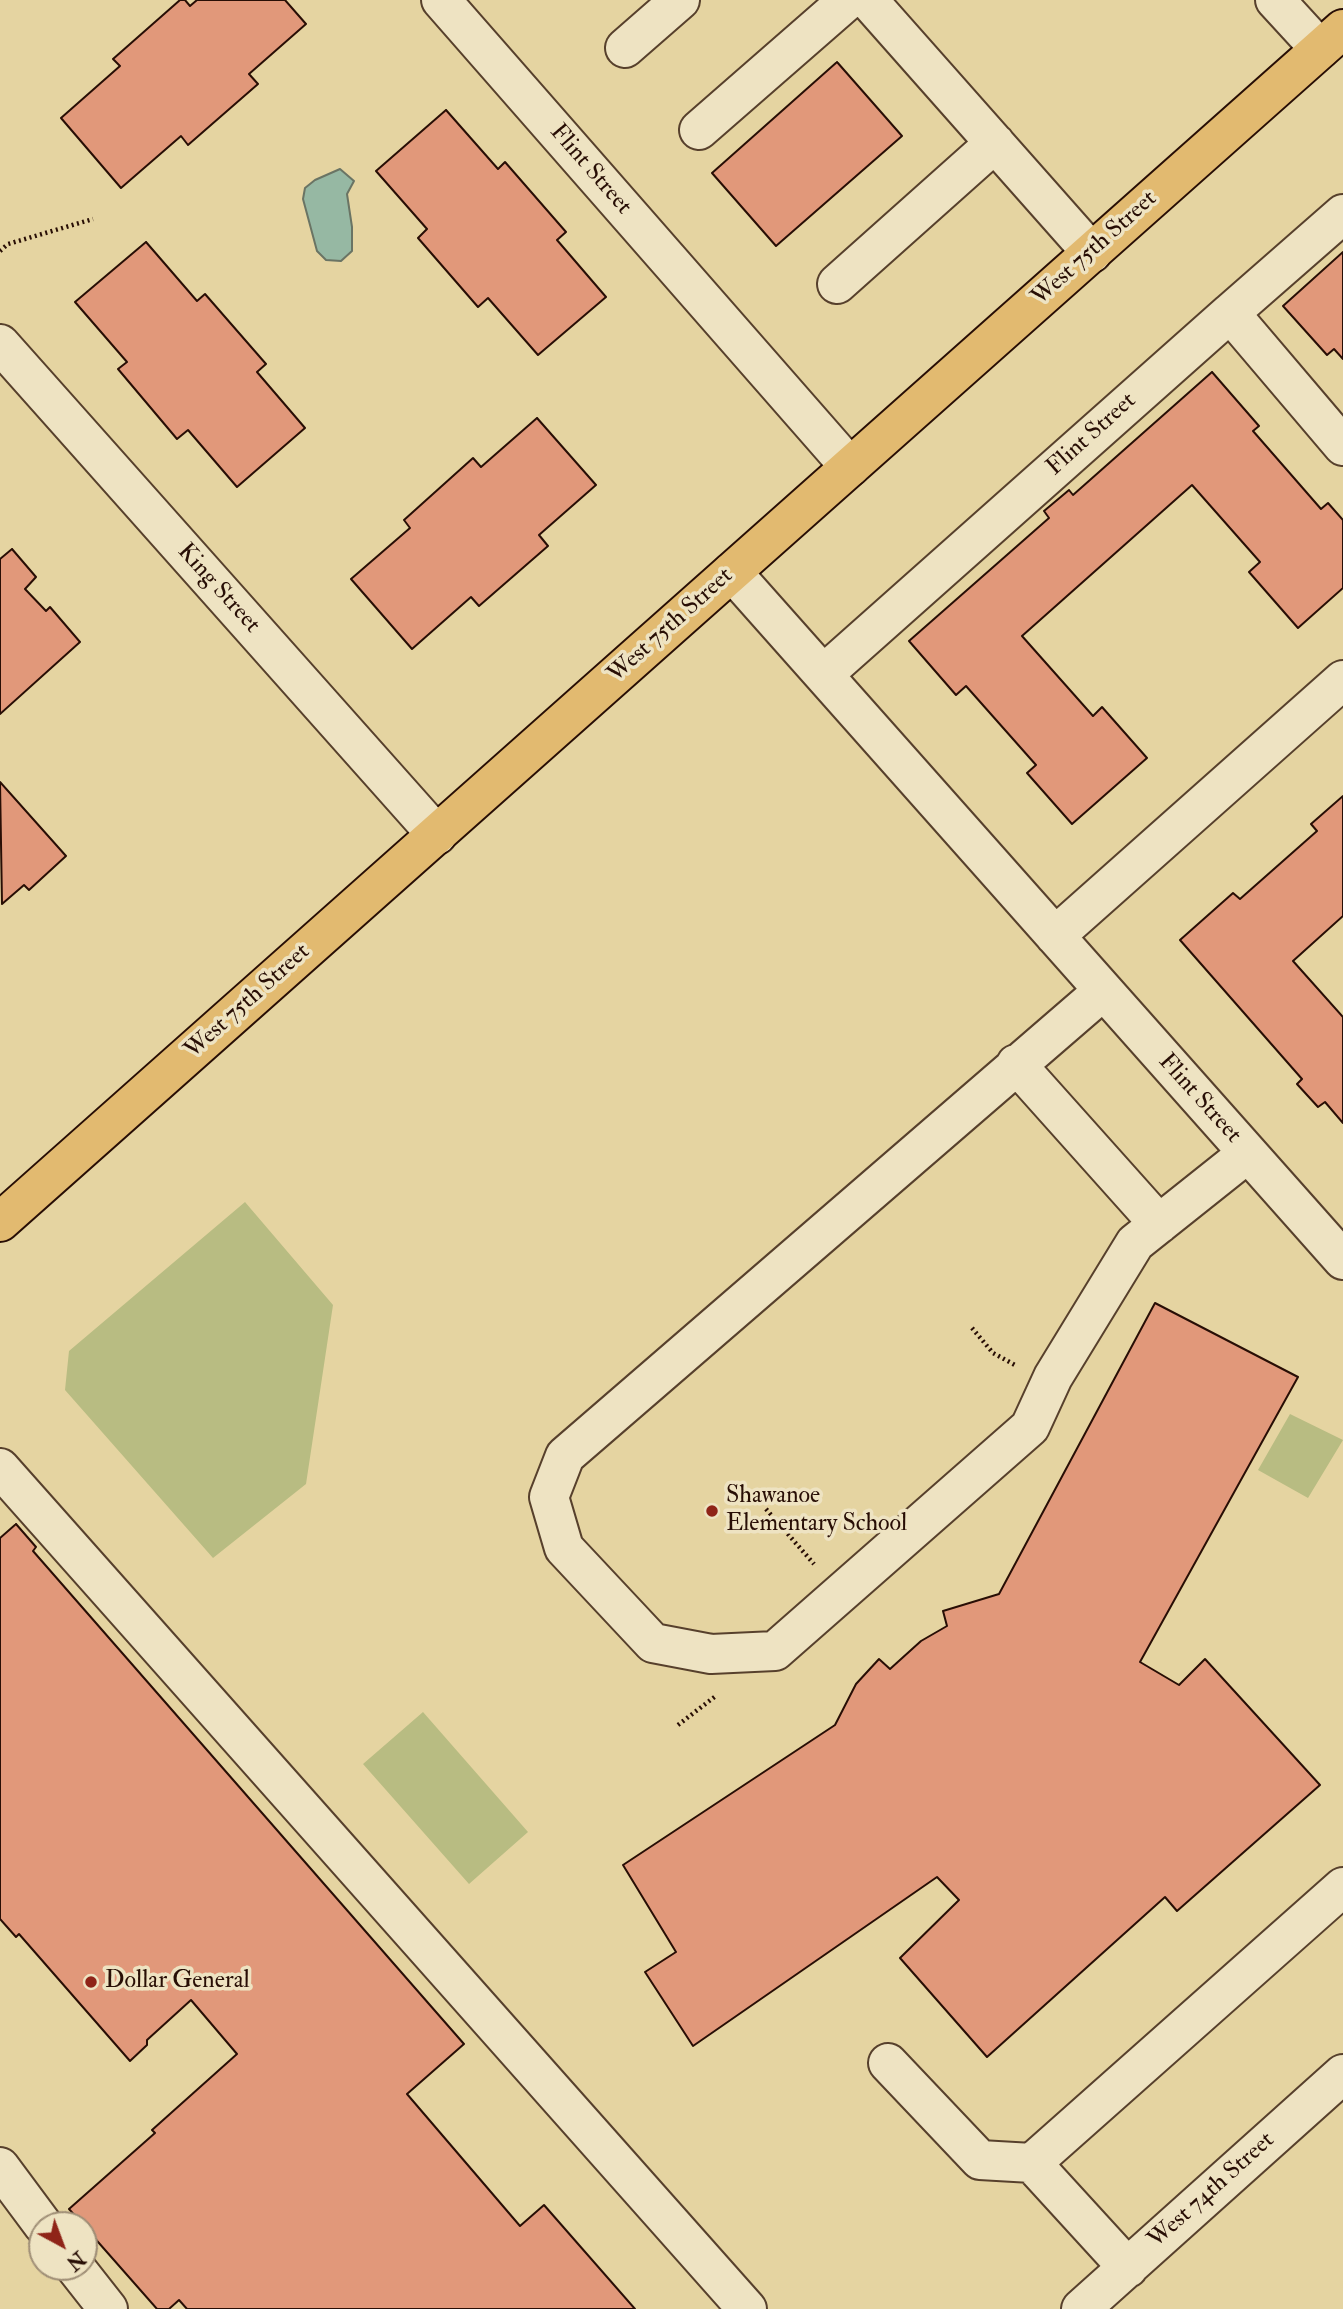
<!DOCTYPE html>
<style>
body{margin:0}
#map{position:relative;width:1343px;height:2309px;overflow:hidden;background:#e5d4a1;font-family:"IM FELL Double Pica",serif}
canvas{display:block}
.north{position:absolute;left:28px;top:2211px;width:70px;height:70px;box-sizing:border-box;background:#eee3c2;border:2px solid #9f8e76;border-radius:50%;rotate:139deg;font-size:19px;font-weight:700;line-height:28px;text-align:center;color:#280e05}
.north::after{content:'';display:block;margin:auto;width:24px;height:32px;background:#8f2418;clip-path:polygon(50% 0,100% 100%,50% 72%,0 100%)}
</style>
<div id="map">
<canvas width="1343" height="2309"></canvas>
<div class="north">N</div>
</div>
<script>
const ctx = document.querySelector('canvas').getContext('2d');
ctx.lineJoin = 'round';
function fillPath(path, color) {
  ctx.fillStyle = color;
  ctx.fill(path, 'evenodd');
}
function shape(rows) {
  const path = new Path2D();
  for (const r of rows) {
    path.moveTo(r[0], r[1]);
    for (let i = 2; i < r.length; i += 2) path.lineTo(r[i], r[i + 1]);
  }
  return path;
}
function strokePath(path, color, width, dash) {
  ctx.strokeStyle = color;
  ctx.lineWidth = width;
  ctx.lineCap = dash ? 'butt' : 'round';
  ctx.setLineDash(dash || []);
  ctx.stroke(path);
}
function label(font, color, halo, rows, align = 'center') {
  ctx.font = font + ' "IM FELL Double Pica",serif';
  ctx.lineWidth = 7;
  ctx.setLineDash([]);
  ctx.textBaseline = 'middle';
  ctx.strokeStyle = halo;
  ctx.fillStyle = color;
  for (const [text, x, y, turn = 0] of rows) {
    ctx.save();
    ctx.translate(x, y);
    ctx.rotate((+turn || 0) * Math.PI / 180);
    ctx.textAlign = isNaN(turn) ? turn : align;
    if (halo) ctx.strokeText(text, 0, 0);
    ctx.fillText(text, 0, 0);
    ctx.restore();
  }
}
fillPath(shape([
 [245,1202,333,1305,306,1484,213,1558,65,1390,69,1351],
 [1290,1414,1343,1440,1308,1498,1258,1470],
 [423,1712,528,1832,469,1884,363,1764]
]), '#b8bc82');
const water = shape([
 [340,169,354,181,347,194,352,227,352,251,341,261,326,260,317,251,303,199,305,188,315,180,340,169]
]);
fillPath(water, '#96b8a3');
strokePath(water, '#6a7464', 2);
const building = shape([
 [180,0,185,0,190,6,197,0,285,0,306,24,249,74,258,84,188,145,181,136,121,188,61,118,120,66,113,59,180,0],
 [837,62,902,136,776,246,712,173,837,62],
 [446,110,498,169,505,162,566,232,557,240,606,297,538,355,488,298,478,307,418,238,427,229,376,171,446,110],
 [146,242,197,301,205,294,266,364,257,372,305,428,237,487,188,430,177,439,118,369,127,362,75,302,146,242],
 [1343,252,1343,359,1334,349,1327,355,1283,306,1343,252],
 [1212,372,1259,426,1253,431,1321,509,1328,503,1343,520,1343,588,1298,628,1249,572,1260,562,1192,485,1022,636,1093,716,1102,707,1147,758,1072,824,1027,773,1036,765,966,686,956,695,909,641,1049,518,1044,511,1069,490,1073,495,1212,372],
 [537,418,596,485,539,535,548,546,479,606,471,597,412,649,351,579,410,528,404,520,473,458,481,467,537,418],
 [12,549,36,577,25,589,46,611,50,607,80,642,0,714,0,559,12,549],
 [0,782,66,856,29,890,24,885,2,904,0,782],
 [1343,796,1343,916,1293,961,1343,1017,1343,1123,1325,1102,1318,1107,1297,1084,1302,1079,1180,940,1233,893,1240,899,1317,831,1311,824,1343,796],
 [1155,1303,1298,1377,1140,1662,1179,1685,1205,1659,1320,1785,1177,1911,1165,1897,987,2057,900,1958,959,1900,937,1877,693,2046,645,1972,676,1952,623,1865,835,1725,856,1684,879,1659,890,1669,921,1641,947,1626,943,1611,999,1594,1155,1303],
 [16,1524,36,1547,33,1551,464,2044,407,2094,520,2226,544,2205,635,2309,187,2309,179,2300,169,2309,157,2309,69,2209,155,2133,152,2130,237,2054,191,2000,147,2040,147,2045,130,2061,19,1934,16,1937,0,1919,0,1538,16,1524]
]);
fillPath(building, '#e1987a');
strokePath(building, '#280e05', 2);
const minor = shape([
 [441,0,850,467],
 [868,0,1092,253],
 [1275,0,1320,49],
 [625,48,680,0],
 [699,130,848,0],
 [837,284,995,143],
 [1230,313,1343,214],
 [0,344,437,835],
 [732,572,1343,1260],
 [825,673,1230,313,1343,446],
 [1055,936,1343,680],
 [1103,991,565,1456,549,1497,564,1548,653,1643,711,1654,775,1651,1030,1427,1053,1377,1135,1243,1248,1153],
 [1016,1064,1159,1224],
 [0,1468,747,2309],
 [888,2063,980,2160,1032,2163],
 [0,2167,43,2225],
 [75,2267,108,2309],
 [1128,2268,1032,2163,1343,1887],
 [1081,2309,1343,2074]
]);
const major = shape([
 [0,1222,1343,29]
]);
strokePath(minor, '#57402c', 42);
strokePath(major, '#280e05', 42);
strokePath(shape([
 [0,251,8,244,93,219],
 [972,1328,993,1353,1015,1365],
 [766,1509,814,1564],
 [678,1725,717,1695]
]), '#280e05', 4.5, [2, 3.5]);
strokePath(minor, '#eee3c2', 38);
strokePath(major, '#e2ba70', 38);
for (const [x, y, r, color] of [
 [712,1511,7,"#8f2418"],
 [91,1982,7,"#8f2418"]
]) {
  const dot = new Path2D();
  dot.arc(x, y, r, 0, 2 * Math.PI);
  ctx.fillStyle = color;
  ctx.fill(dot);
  strokePath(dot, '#eee3c2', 2.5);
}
label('24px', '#280e05', '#eee3c2', [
 ["Flint Street",590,170,49],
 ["West 75th Street",1095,249,-42],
 ["Flint Street",1092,435,-42],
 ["King Street",218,589,48],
 ["West 75th Street",671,626,-42],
 ["West 75th Street",248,1002,-42],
 ["Flint Street",1199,1099,48],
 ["West 74th Street",1212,2191,-42]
]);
label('24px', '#280e05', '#eee3c2', [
 ["Shawanoe",726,1497],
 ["Elementary School",726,1525],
 ["Dollar General",105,1982]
], 'left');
</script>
